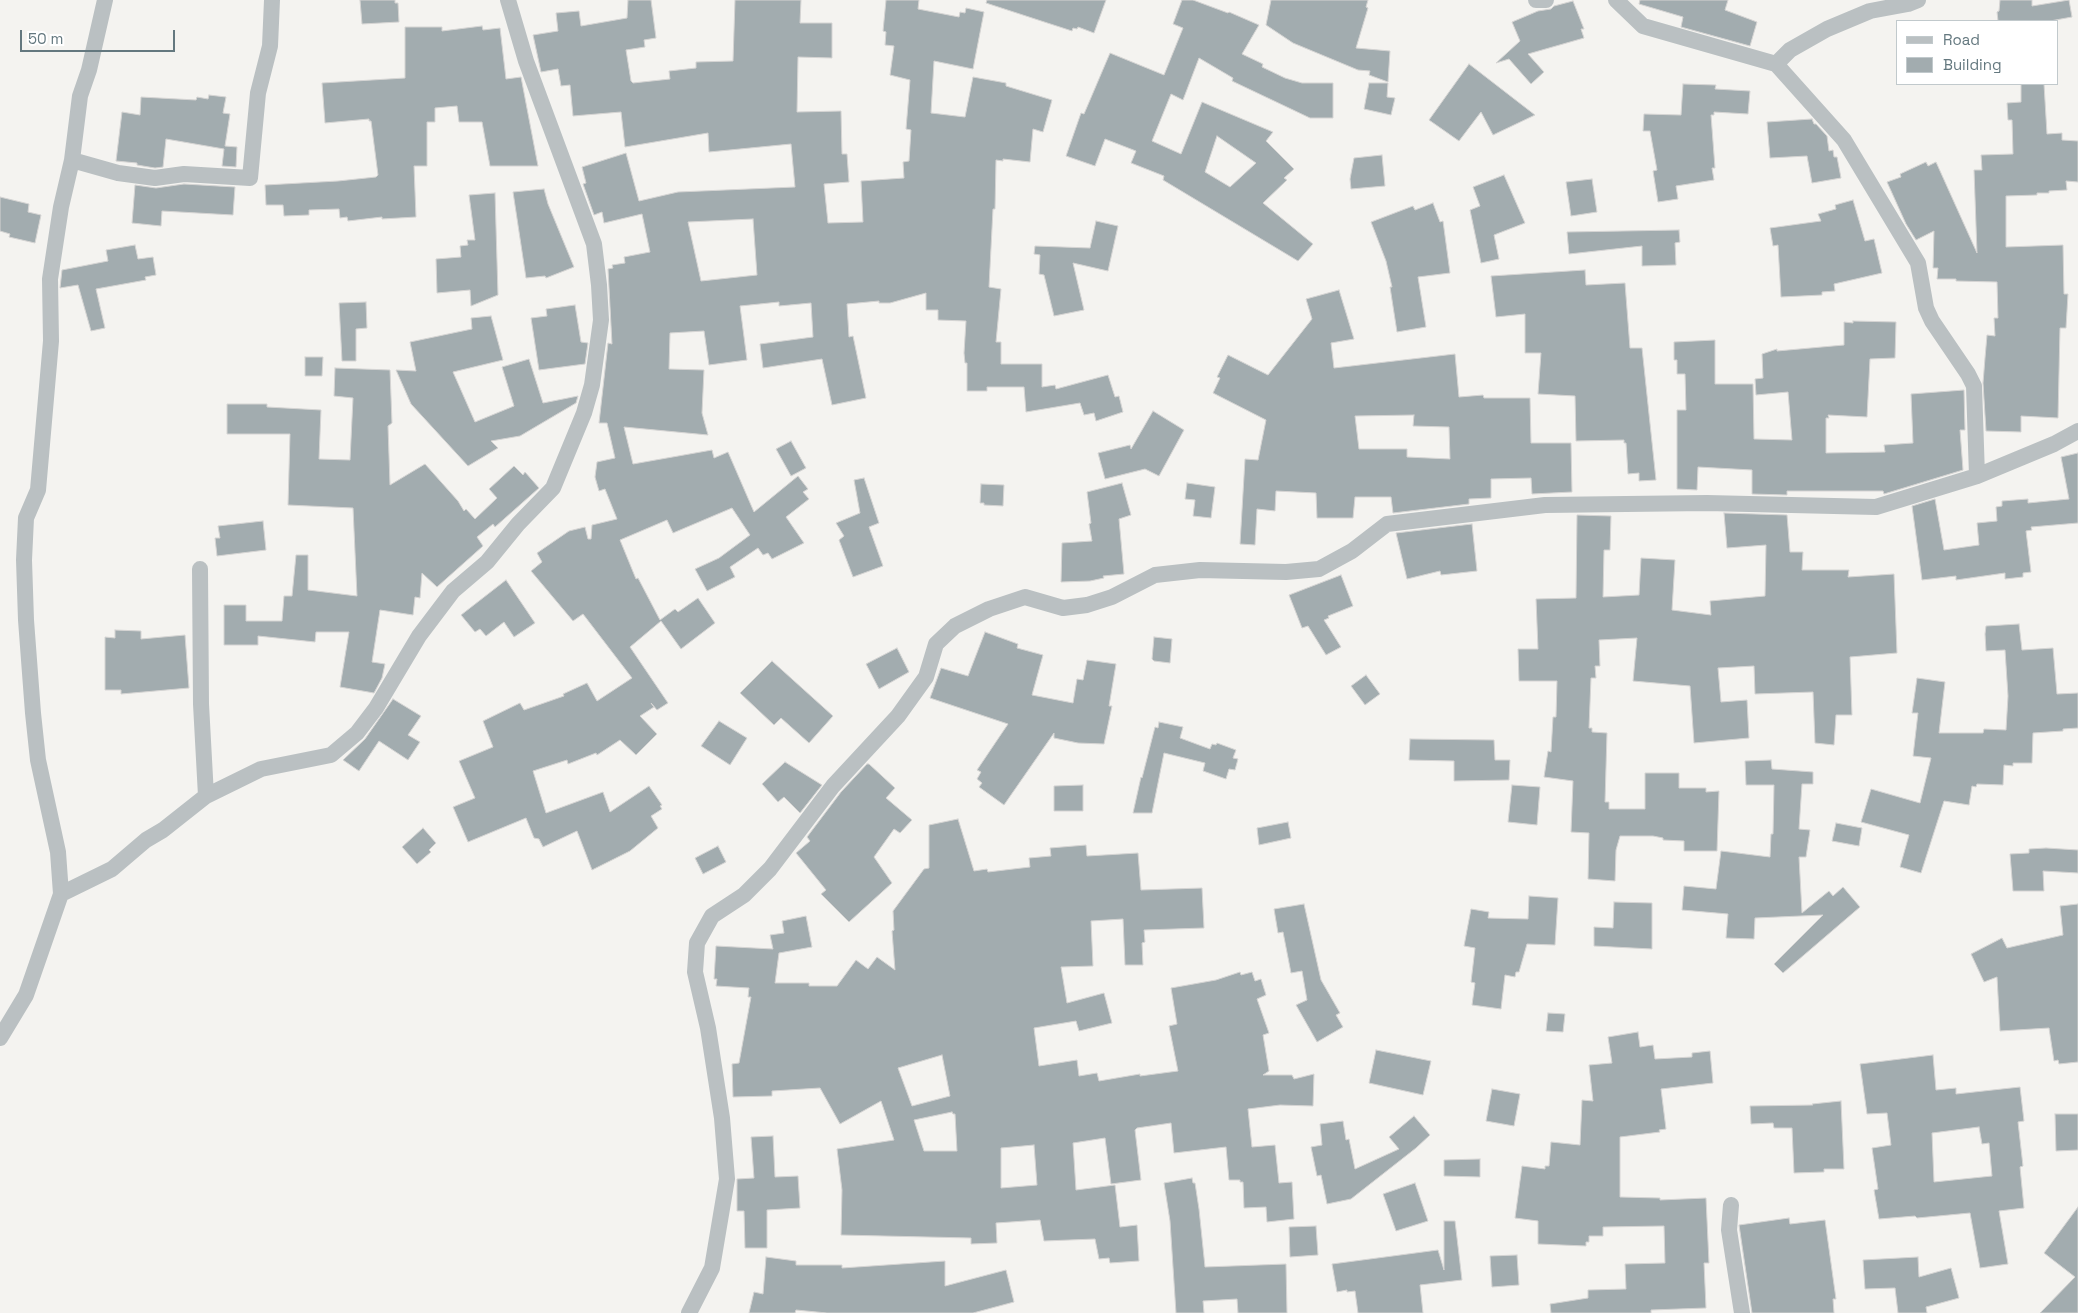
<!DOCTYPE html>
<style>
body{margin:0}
#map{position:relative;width:2078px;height:1313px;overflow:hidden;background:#f4f3f0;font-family:"Space Grotesk",sans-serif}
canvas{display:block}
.legend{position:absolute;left:1896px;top:20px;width:162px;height:65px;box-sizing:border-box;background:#fff;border:1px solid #c1c9cc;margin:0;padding:6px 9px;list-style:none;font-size:15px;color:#64787f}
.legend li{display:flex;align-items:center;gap:10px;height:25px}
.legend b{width:25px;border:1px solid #c1c9cc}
.scale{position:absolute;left:20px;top:30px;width:155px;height:22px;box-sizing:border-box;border:2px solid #64787f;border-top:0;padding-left:6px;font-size:15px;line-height:18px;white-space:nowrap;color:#64787f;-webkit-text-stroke:4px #fff;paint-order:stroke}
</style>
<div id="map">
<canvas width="2078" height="1313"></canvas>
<ul class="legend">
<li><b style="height:6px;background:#bac0c2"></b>Road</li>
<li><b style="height:14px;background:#a2acaf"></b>Building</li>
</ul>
<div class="scale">50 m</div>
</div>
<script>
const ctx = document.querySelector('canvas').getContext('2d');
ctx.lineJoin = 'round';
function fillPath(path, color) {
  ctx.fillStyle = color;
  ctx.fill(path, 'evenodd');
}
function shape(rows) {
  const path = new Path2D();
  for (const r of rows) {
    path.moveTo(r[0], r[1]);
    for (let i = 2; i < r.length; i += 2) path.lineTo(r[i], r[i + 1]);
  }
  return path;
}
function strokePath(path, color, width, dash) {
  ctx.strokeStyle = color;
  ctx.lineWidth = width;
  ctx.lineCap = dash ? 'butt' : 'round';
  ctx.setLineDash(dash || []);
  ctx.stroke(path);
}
const building = shape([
 [360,0,395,0,395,3,398,3,399,22,362,24,360,0],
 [628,0,651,0,656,38,644,40,645,47,626,50,631,81,633,83,670,79,669,71,696,68,696,62,733,61,735,0,801,0,800,23,832,23,832,58,798,57,797,112,841,111,842,154,847,154,849,182,824,184,828,223,863,222,861,181,904,178,903,162,909,161,911,130,906,129,910,80,890,75,894,46,885,45,886,32,883,31,886,0,919,0,918,9,959,17,960,12,965,13,966,8,984,12,973,69,934,61,931,113,965,117,973,77,1006,83,1006,86,1052,100,1043,132,1033,129,1030,162,1003,159,1003,161,996,160,995,209,993,209,989,287,1001,289,996,342,1001,342,1001,364,1042,364,1042,387,1055,385,1056,389,1108,375,1115,397,1119,396,1123,412,1096,421,1094,413,1084,415,1080,403,1026,412,1024,387,987,387,987,391,967,391,967,363,965,363,964,353,966,321,938,320,938,310,926,310,926,293,890,303,879,303,879,301,847,304,849,337,853,336,866,398,832,405,822,359,763,368,760,344,813,337,811,303,779,306,779,302,740,306,747,360,709,365,704,331,670,333,669,369,704,370,702,413,708,435,624,427,633,464,712,450,714,458,728,452,754,512,798,476,808,489,803,492,809,499,786,517,804,543,772,559,768,553,763,555,758,548,730,567,735,577,707,591,695,569,719,558,750,535,732,508,673,533,667,520,620,540,636,579,638,578,660,620,675,609,678,612,698,598,715,623,681,649,661,621,630,647,668,703,657,710,651,703,654,707,640,716,657,734,636,755,620,740,597,755,596,753,568,764,567,760,533,771,546,813,603,792,610,812,649,786,662,805,660,806,662,809,651,816,658,828,630,851,592,870,577,831,543,847,539,839,534,838,526,818,468,842,453,807,475,798,459,761,493,747,483,721,520,703,524,710,564,696,563,694,587,683,597,701,632,678,583,614,573,621,531,571,542,562,537,553,569,531,585,527,588,539,591,539,592,525,617,519,605,489,599,491,595,477,597,462,615,458,607,423,599,423,608,343,612,344,608,269,613,268,612,265,625,263,624,257,650,252,642,214,604,223,602,212,594,215,583,184,586,183,582,167,626,153,639,201,678,192,795,187,791,144,709,152,708,133,625,147,621,112,573,116,570,85,561,86,558,69,541,72,533,35,558,31,556,13,579,11,581,26,627,18,628,0],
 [753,219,757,275,701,281,688,222,753,219],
 [987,0,1106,0,1094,33,1078,27,1077,29,1073,28,1072,31,986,3,987,0],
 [1182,0,1193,0,1228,13,1229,12,1259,25,1242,54,1263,64,1262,67,1285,78,1302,83,1333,83,1333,118,1310,118,1232,81,1233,78,1199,58,1183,100,1171,94,1152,141,1181,154,1202,102,1273,132,1266,141,1294,169,1284,178,1287,180,1263,203,1313,244,1298,261,1163,180,1164,176,1131,163,1136,151,1105,139,1095,166,1066,156,1081,113,1084,114,1110,53,1164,75,1183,28,1173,24,1182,0],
 [1217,136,1256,163,1230,187,1205,172,1217,136],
 [1271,0,1368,0,1366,7,1368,8,1356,48,1390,51,1388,82,1369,75,1370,71,1358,70,1293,43,1266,25,1271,0],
 [1640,0,1728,0,1725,10,1757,22,1750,46,1681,27,1683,17,1639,4,1640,0],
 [2000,0,2032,0,2032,6,2069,0,2072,17,2050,21,1998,21,1997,12,1999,11,2000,0],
 [1573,1,1584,29,1581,29,1584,38,1528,54,1544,72,1531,84,1509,59,1496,63,1520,41,1512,22,1538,11,1551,9,1554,6,1573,1],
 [482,26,483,30,500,28,506,79,521,77,538,166,490,166,482,122,459,122,457,106,435,108,435,122,427,122,427,166,414,166,416,217,382,219,382,217,348,221,347,217,340,218,339,209,309,210,309,215,284,216,283,205,266,205,265,185,338,181,376,177,378,175,371,121,369,121,369,119,325,123,322,83,405,78,405,27,442,27,442,31,482,26],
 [1469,64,1535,115,1493,135,1481,112,1459,141,1429,120,1469,64],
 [1369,83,1388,83,1387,97,1395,98,1391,115,1364,109,1369,83],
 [1683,84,1716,85,1715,89,1750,91,1748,114,1714,112,1714,115,1711,115,1715,168,1712,168,1714,180,1676,186,1678,199,1658,202,1653,171,1657,170,1650,131,1643,131,1644,114,1681,115,1683,84],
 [2021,84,2044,84,2047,134,2062,133,2062,140,2078,141,2078,182,2066,181,2067,190,2049,191,2049,193,2037,193,2037,195,2006,196,2006,247,2063,245,2064,294,2068,294,2066,328,2060,328,2058,418,2021,416,2021,432,1986,431,1983,383,1985,358,1987,335,1995,336,1994,318,1998,318,1997,282,1956,281,1956,279,1937,279,1938,268,1933,268,1934,231,1916,240,1906,224,1887,182,1901,177,1900,174,1926,162,1928,166,1936,162,1977,253,1974,170,1982,170,1981,155,2013,154,2012,120,2008,120,2007,103,2021,102,2021,84],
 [209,95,226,97,223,113,230,114,225,146,237,147,236,167,222,166,224,149,166,139,163,167,155,168,137,165,137,163,116,161,122,112,140,115,141,97,196,100,197,97,208,99,209,95],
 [1812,119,1814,124,1816,124,1827,136,1829,151,1833,150,1834,157,1837,157,1841,178,1812,183,1807,156,1770,158,1767,122,1812,119],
 [1382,155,1385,186,1351,189,1350,179,1354,158,1382,155],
 [1504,175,1525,223,1494,235,1499,259,1481,263,1470,210,1480,206,1473,187,1504,175],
 [1592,179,1597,212,1571,216,1566,182,1592,179],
 [184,184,235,187,233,215,162,211,161,226,132,223,135,185,156,188,184,184],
 [544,189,548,204,574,267,546,278,545,276,526,278,513,192,544,189],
 [495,193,498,295,471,306,470,290,437,293,436,259,461,257,460,246,468,245,467,240,475,240,469,195,495,193],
 [0,197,29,204,28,212,41,215,35,243,9,237,10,234,0,231,0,197],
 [1853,200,1865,241,1874,239,1882,273,1834,284,1835,291,1822,292,1822,295,1781,297,1778,245,1773,246,1770,228,1821,221,1818,214,1836,209,1835,205,1853,200],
 [1433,203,1440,222,1443,221,1450,273,1418,277,1426,327,1397,332,1390,287,1392,287,1386,261,1371,222,1413,206,1415,210,1433,203],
 [1096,221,1118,226,1108,271,1073,263,1084,310,1054,316,1044,275,1039,274,1040,255,1034,254,1035,246,1090,248,1096,221],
 [1679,230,1680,242,1675,243,1676,265,1642,266,1642,246,1569,254,1567,232,1679,230],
 [135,245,138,259,153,257,156,275,145,277,146,280,96,289,105,328,91,331,78,285,60,288,62,270,108,261,106,250,135,245],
 [1585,270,1586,285,1625,283,1630,348,1642,348,1656,480,1639,481,1639,473,1628,474,1626,443,1624,443,1624,440,1576,441,1575,396,1538,394,1541,353,1525,353,1525,314,1496,317,1491,276,1585,270],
 [1339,290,1354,339,1331,343,1334,368,1455,354,1459,397,1483,395,1484,398,1530,398,1531,443,1571,443,1572,492,1532,494,1531,478,1491,479,1491,498,1469,499,1469,504,1393,513,1391,497,1355,497,1353,518,1317,518,1316,493,1276,491,1275,511,1257,509,1255,545,1240,544,1245,459,1258,460,1266,420,1213,393,1220,378,1217,377,1228,355,1268,375,1312,319,1306,299,1339,290],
 [1414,415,1413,426,1449,427,1450,459,1407,457,1407,449,1359,449,1355,416,1414,415],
 [366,302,367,328,356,329,356,361,342,361,339,303,366,302],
 [575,305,581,342,588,343,585,364,539,370,531,318,547,316,546,309,575,305],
 [491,316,503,360,453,372,475,422,514,406,502,367,529,359,543,403,578,396,576,403,520,436,491,441,498,448,468,466,411,404,396,370,416,371,410,342,472,329,471,318,491,316],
 [1853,321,1896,322,1895,358,1870,359,1867,417,1828,415,1829,418,1826,418,1826,453,1885,452,1884,445,1913,443,1911,394,1964,390,1965,430,1960,430,1963,470,1884,494,1883,491,1787,491,1787,495,1752,494,1752,470,1698,467,1697,490,1677,489,1677,410,1686,410,1685,374,1677,374,1677,360,1674,360,1674,342,1715,340,1715,384,1753,384,1754,439,1792,440,1788,392,1756,395,1755,379,1763,378,1762,354,1777,349,1777,351,1844,345,1844,322,1853,323,1853,321],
 [305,357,323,357,322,376,305,376,305,357],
 [335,368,390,370,392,423,388,426,390,485,425,464,458,501,464,511,466,509,475,519,497,498,489,489,514,466,523,475,525,472,539,488,495,527,493,524,477,537,483,546,437,587,422,573,420,598,415,597,413,615,380,610,372,662,385,664,382,678,374,693,340,687,349,632,316,632,315,642,258,636,258,645,224,645,224,605,246,605,246,621,282,621,284,596,292,596,296,555,308,555,308,590,357,596,353,508,288,505,290,434,227,434,227,404,267,404,267,407,321,410,319,459,350,460,353,398,334,396,335,368],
 [1153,411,1184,430,1159,476,1145,469,1105,479,1098,453,1130,445,1131,449,1153,411],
 [791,441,806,468,791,476,776,449,791,441],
 [2078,453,2078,523,2031,527,2032,530,2026,531,2031,572,2023,573,2023,577,2005,579,2005,573,1956,580,1956,576,1922,580,1912,506,1935,499,1944,550,1979,545,1977,523,1997,521,1996,507,2002,506,2002,501,2028,499,2028,503,2069,499,2061,457,2078,453],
 [864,478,879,523,869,527,883,566,853,577,839,540,844,536,836,523,860,513,854,480,864,478],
 [1122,483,1131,515,1119,519,1124,574,1103,576,1104,578,1090,581,1061,582,1062,543,1092,541,1089,524,1091,523,1087,492,1122,483],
 [1187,483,1215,487,1211,518,1193,516,1195,500,1185,499,1187,483],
 [981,484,1004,485,1003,506,984,505,984,503,980,503,981,484],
 [1724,513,1787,515,1790,552,1803,552,1802,570,1849,570,1848,577,1894,574,1897,653,1850,657,1852,715,1836,715,1834,745,1815,743,1813,692,1755,694,1754,666,1718,668,1721,702,1747,700,1749,738,1694,743,1690,686,1633,681,1637,638,1599,640,1600,666,1595,666,1596,678,1591,678,1589,728,1592,728,1592,732,1607,733,1605,802,1609,802,1609,809,1645,809,1645,773,1679,773,1679,788,1706,788,1706,792,1719,791,1717,851,1684,851,1684,841,1663,840,1663,838,1653,836,1620,836,1616,850,1615,881,1588,879,1589,833,1571,832,1573,781,1544,777,1548,751,1551,752,1553,717,1556,717,1557,681,1519,681,1518,649,1538,649,1536,599,1576,598,1577,515,1611,516,1610,550,1604,550,1603,597,1639,595,1641,558,1675,560,1672,610,1711,615,1710,601,1765,596,1766,545,1727,548,1724,513],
 [263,521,266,550,217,556,215,538,220,538,218,526,263,521],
 [1472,524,1477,571,1441,575,1440,571,1407,579,1396,533,1472,524],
 [1341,575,1353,606,1328,616,1329,618,1324,620,1341,647,1326,655,1308,626,1302,628,1289,595,1341,575],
 [506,580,535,623,514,637,504,622,486,636,480,629,475,632,461,615,506,580],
 [2019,624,2022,650,2053,648,2057,694,2078,693,2078,728,2063,729,2063,731,2033,733,2032,763,2013,763,2013,766,2004,765,2003,785,1977,784,1976,787,1972,786,1969,805,1944,801,1921,873,1900,867,1909,835,1861,822,1871,789,1920,803,1931,758,1913,756,1918,713,1912,713,1917,678,1945,682,1939,733,1983,733,1984,729,2006,730,2008,696,2005,650,1986,651,1985,634,1986,626,2019,624],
 [115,630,141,631,141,639,185,635,189,688,121,694,121,690,105,690,105,637,115,638,115,630],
 [985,632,1018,644,1017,648,1043,655,1032,695,1073,703,1077,679,1083,680,1087,660,1116,664,1109,706,1112,706,1104,744,1078,743,1054,738,1054,733,1004,805,979,787,982,783,977,779,981,772,977,770,1008,724,930,698,941,668,968,676,985,632],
 [1154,637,1172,639,1170,663,1154,661,1152,659,1154,637],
 [897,648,909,672,879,689,866,664,897,648],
 [772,661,833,716,809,743,781,718,774,725,740,693,772,661],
 [1366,675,1380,694,1365,705,1351,686,1366,675],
 [393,699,421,716,408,735,420,742,408,760,379,741,359,771,343,760,365,739,393,699],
 [719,721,747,738,730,765,701,746,719,721],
 [1159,722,1183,727,1180,738,1210,749,1212,744,1216,745,1217,743,1236,750,1233,758,1238,759,1235,770,1229,769,1226,779,1203,771,1205,763,1164,753,1152,813,1133,813,1141,777,1142,778,1155,727,1158,728,1159,722],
 [1410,739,1494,740,1495,760,1510,760,1509,780,1454,781,1454,761,1409,760,1410,739],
 [1771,760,1772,769,1813,772,1813,784,1802,784,1799,829,1810,830,1806,857,1799,857,1802,913,1829,891,1833,896,1843,887,1860,907,1783,973,1774,964,1823,915,1755,918,1754,939,1726,938,1728,914,1682,910,1684,886,1716,889,1721,851,1770,857,1771,834,1773,834,1774,785,1746,785,1745,761,1771,760],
 [785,762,822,785,800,813,784,797,778,802,762,784,785,762],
 [867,764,869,764,895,788,886,798,912,820,900,833,894,829,874,857,892,883,849,922,821,894,826,890,796,853,810,841,807,837,841,792,867,764],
 [1083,785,1083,811,1054,811,1054,786,1083,785],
 [1512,785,1540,787,1537,825,1508,822,1512,785],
 [958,819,974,871,987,869,988,872,1030,867,1029,858,1051,856,1050,848,1086,845,1087,856,1138,853,1141,890,1202,888,1204,928,1144,930,1145,942,1142,943,1143,965,1125,965,1123,919,1091,921,1093,966,1061,967,1067,1003,1104,993,1112,1023,1079,1031,1076,1021,1034,1028,1039,1066,1077,1060,1079,1076,1097,1073,1099,1081,1140,1074,1140,1076,1178,1071,1169,1026,1177,1024,1171,988,1216,980,1240,972,1241,975,1252,972,1255,981,1261,979,1266,995,1257,999,1269,1033,1263,1035,1269,1071,1263,1075,1292,1075,1294,1079,1314,1074,1313,1106,1280,1105,1248,1109,1252,1147,1275,1145,1279,1183,1292,1182,1294,1219,1267,1222,1266,1207,1244,1208,1243,1182,1240,1182,1240,1180,1229,1180,1226,1147,1174,1153,1171,1123,1137,1128,1135,1130,1141,1180,1111,1184,1105,1138,1073,1143,1076,1190,1115,1185,1120,1227,1137,1225,1139,1261,1110,1263,1109,1258,1099,1259,1095,1239,1044,1241,1040,1220,996,1223,997,1243,971,1244,971,1238,841,1235,842,1190,837,1149,894,1140,881,1101,840,1124,820,1088,772,1091,772,1096,733,1097,732,1064,739,1063,751,997,748,997,749,988,716,986,717,979,714,979,716,946,773,949,770,935,784,933,782,921,806,916,812,947,779,953,775,983,809,983,809,986,837,986,856,960,868,969,877,957,895,970,892,931,894,930,893,911,924,869,929,868,929,825,958,819],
 [942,1055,950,1096,912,1106,898,1068,942,1055],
 [952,1112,953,1114,955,1114,957,1151,924,1151,914,1120,952,1112],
 [1034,1145,1037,1185,1001,1188,1001,1148,1034,1145],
 [1288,822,1291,838,1259,845,1257,828,1288,822],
 [1836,823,1862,828,1859,846,1832,841,1836,823],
 [423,828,436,843,429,850,431,852,417,864,402,847,423,828],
 [718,846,726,862,703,874,695,858,718,846],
 [2046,848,2078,850,2078,873,2043,871,2044,891,2013,891,2010,854,2029,853,2029,849,2046,848],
 [1529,896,1558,898,1555,945,1527,944,1519,972,1516,972,1515,977,1505,975,1501,1009,1472,1005,1475,983,1471,982,1475,948,1464,946,1471,909,1489,912,1488,918,1528,919,1529,896],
 [1614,902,1652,903,1652,949,1594,946,1594,927,1613,928,1614,902],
 [1304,904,1321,980,1340,1013,1336,1015,1343,1027,1317,1042,1296,1005,1307,1000,1302,971,1291,973,1283,932,1278,933,1274,909,1304,904],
 [2078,904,2078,1062,2059,1064,2058,1060,2054,1061,2049,1028,2000,1031,1997,977,1984,982,1971,954,2002,938,2007,948,2063,935,2060,906,2078,904],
 [1548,1013,1565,1014,1563,1032,1546,1031,1548,1013],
 [1638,1032,1640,1047,1653,1045,1655,1059,1692,1057,1692,1053,1710,1051,1713,1083,1661,1089,1666,1129,1659,1130,1660,1132,1620,1137,1620,1197,1660,1198,1660,1200,1706,1198,1709,1263,1704,1263,1706,1308,1651,1310,1651,1313,1551,1313,1550,1304,1588,1298,1588,1290,1626,1289,1625,1264,1665,1263,1664,1226,1603,1227,1603,1236,1589,1236,1589,1242,1586,1242,1586,1246,1538,1244,1538,1221,1515,1218,1522,1166,1545,1169,1545,1166,1549,1166,1551,1142,1580,1145,1582,1100,1593,1101,1589,1065,1612,1063,1608,1037,1638,1032],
 [1376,1050,1431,1061,1423,1095,1369,1083,1376,1050],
 [1933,1055,1936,1090,1956,1088,1956,1094,2020,1087,2024,1121,2018,1122,2023,1166,2020,1167,2024,1208,1999,1211,2008,1264,1980,1268,1970,1213,1917,1218,1915,1216,1879,1219,1874,1190,1878,1189,1872,1148,1891,1145,1887,1113,1867,1114,1860,1064,1933,1055],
 [1979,1127,1982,1144,1989,1143,1992,1176,1934,1182,1932,1133,1979,1127],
 [1492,1089,1520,1094,1514,1126,1486,1121,1492,1089],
 [1841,1101,1844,1169,1824,1169,1824,1172,1794,1173,1792,1128,1774,1128,1773,1123,1751,1124,1750,1106,1813,1105,1812,1104,1841,1101],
 [2055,1114,2078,1114,2078,1150,2056,1151,2055,1114],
 [1414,1116,1430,1135,1416,1148,1351,1199,1327,1204,1321,1175,1317,1176,1311,1147,1322,1145,1320,1124,1343,1121,1346,1140,1349,1139,1355,1169,1399,1149,1389,1137,1414,1116],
 [773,1136,775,1177,798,1176,800,1208,767,1210,767,1248,745,1248,744,1211,737,1211,737,1179,754,1178,751,1137,773,1136],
 [1480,1159,1480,1177,1444,1176,1444,1160,1480,1159],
 [1192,1178,1193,1183,1195,1183,1199,1209,1205,1267,1286,1264,1287,1313,1238,1313,1237,1299,1203,1301,1204,1313,1176,1313,1170,1221,1164,1183,1192,1178],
 [1415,1183,1428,1221,1396,1231,1383,1194,1415,1183],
 [2078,1207,2078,1313,2040,1313,2075,1277,2044,1253,2078,1207],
 [1789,1218,1790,1224,1825,1220,1836,1299,1833,1299,1834,1313,1752,1313,1739,1225,1789,1218],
 [1444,1221,1455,1221,1462,1280,1420,1285,1423,1313,1358,1313,1355,1291,1347,1292,1347,1290,1337,1292,1332,1264,1438,1250,1444,1270,1444,1221],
 [1316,1226,1318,1255,1290,1257,1289,1227,1316,1226],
 [1517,1255,1519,1285,1492,1287,1490,1256,1517,1255],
 [766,1257,796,1261,796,1265,842,1265,842,1268,945,1261,945,1286,1006,1270,1014,1302,973,1313,827,1313,796,1310,795,1313,749,1313,754,1292,763,1294,766,1257],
 [1918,1257,1919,1277,1951,1268,1959,1298,1926,1307,1927,1313,1898,1313,1895,1288,1865,1289,1863,1260,1918,1257]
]);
fillPath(building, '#a2acaf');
strokePath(building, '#d5d4d3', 1);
strokePath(shape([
 [1536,0,1546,0],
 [1616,0,1643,26,1776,64,1844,140,1918,263,1926,308,1932,321,1968,374,1974,386,1977,476],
 [1776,64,1790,50,1827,29,1870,11,1908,4,1918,0],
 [72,160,118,173,155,178,184,174,250,178,258,93,270,46,272,0],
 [200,569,201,704,206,796],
 [61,894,112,869,146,840,163,830,206,796,261,769,331,755,357,733,376,708,419,636,453,591,487,562,518,524,553,488,584,413,592,385,601,320,599,285,594,244,526,61,508,0],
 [0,1038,26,995,61,894,58,852,38,760,33,713,26,620,24,560,26,518,38,490,51,341,50,279,61,207,72,160,80,96,89,70,105,0],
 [1731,1205,1729,1230,1742,1313],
 [689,1313,712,1268,727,1179,722,1118,708,1028,695,972,697,943,712,916,744,895,770,869,833,786,898,716,926,677,936,644,955,626,989,609,1025,597,1063,608,1087,605,1112,597,1155,575,1200,570,1286,572,1319,569,1352,551,1387,524,1545,505,1707,503,1876,507,1977,476,2054,444,2078,431]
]), '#bac0c2', 16);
</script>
